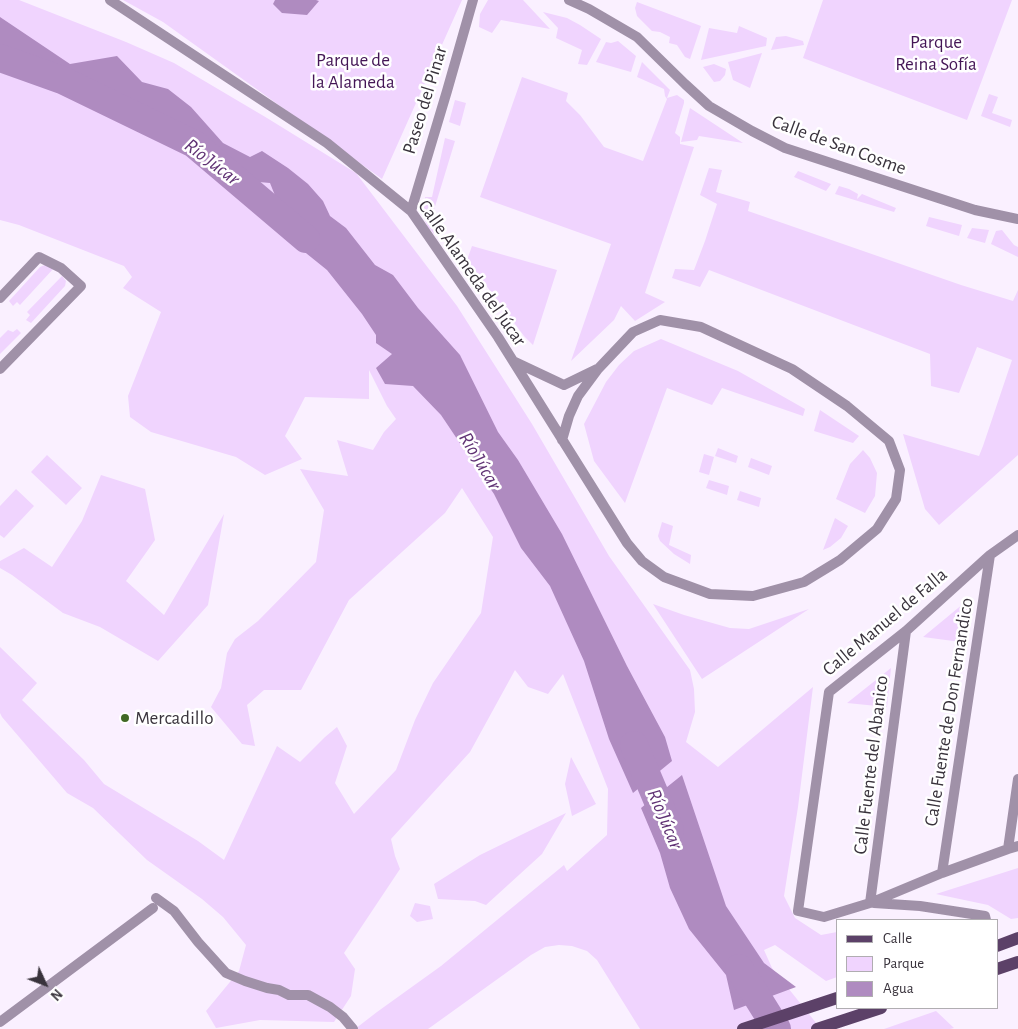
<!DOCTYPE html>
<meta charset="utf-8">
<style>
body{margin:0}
#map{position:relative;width:1018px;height:1029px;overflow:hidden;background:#faf0ff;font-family:"Alegreya Sans",sans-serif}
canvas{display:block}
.legend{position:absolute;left:836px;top:919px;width:162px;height:90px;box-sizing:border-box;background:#fff;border:1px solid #b0adb1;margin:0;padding:6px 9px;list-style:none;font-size:15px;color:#39333c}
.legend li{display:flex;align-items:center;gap:10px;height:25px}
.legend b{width:25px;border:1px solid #b0adb1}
.north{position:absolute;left:20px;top:959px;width:50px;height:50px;-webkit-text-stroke:4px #fff;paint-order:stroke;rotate:133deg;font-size:14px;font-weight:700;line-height:20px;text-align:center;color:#39333c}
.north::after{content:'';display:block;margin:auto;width:18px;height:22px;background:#39333c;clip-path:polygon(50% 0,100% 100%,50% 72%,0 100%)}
</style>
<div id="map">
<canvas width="1018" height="1029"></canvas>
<ul class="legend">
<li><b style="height:6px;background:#5c4168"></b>Calle</li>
<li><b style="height:14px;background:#f0d4fe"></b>Parque</li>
<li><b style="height:14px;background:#af8bc0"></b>Agua</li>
</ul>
<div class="north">N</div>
</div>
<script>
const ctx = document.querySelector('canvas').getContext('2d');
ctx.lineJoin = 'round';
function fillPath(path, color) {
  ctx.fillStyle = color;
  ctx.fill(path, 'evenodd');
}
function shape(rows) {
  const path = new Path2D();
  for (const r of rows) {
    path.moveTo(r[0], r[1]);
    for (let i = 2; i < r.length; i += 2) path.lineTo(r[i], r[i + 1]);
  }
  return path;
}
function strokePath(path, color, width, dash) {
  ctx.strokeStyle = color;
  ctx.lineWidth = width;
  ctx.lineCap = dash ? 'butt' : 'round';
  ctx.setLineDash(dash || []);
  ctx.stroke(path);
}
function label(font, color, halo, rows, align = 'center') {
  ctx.font = font + ' "Alegreya Sans",sans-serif';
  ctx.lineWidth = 5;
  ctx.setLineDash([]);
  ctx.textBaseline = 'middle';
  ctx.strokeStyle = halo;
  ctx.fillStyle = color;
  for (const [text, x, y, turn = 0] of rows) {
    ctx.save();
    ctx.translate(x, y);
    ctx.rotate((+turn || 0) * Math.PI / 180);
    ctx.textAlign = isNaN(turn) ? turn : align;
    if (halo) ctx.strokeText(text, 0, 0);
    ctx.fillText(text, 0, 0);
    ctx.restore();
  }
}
fillPath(shape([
 [0,0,19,0,126,42,174,63,267,118,356,173,457,306,532,424,609,556,690,670,694,689,695,712,686,742,718,767,813,687,798,807,784,896,795,918,821,935,837,932,837,977,826,981,775,945,764,950,772,968,821,1029,640,1029,597,960,587,951,572,946,559,945,545,947,531,955,428,1029,355,1029,377,1012,441,966,564,865,567,871,607,835,608,789,563,674,548,694,528,687,515,670,470,752,391,839,395,856,400,869,344,953,355,969,351,996,334,1022,260,1020,216,1028,206,1011,239,971,246,945,223,917,202,899,147,860,93,808,67,793,2,717,0,713,0,647,37,683,22,700,84,760,104,784,198,841,224,860,277,746,300,762,325,737,337,727,347,746,335,783,354,814,396,770,415,720,433,683,481,613,493,537,462,488,445,513,349,600,301,690,264,690,247,705,255,746,242,744,211,707,221,688,227,653,235,639,258,621,316,562,324,510,300,469,348,476,337,440,373,450,384,432,396,419,387,406,369,370,369,399,305,397,285,436,302,459,265,475,236,457,151,432,130,417,128,396,161,312,123,288,132,277,124,266,19,225,0,220],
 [123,0,462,0,382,179,163,22],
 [488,0,523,0,550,29,501,20,492,33,479,27,480,14],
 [823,0,1012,0,967,120,803,58],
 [637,2,701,26,690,59,685,57,677,45,669,43,670,37,660,32,652,31,637,16,635,8],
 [543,12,567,18,580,25,601,39,587,65,578,64,582,50,556,38,558,28],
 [739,26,767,38,766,46,701,60,709,28,737,33],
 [786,36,803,41,804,45,771,50,776,37],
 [618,41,636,56,631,72,596,62,606,42,611,43],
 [762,53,750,88,733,80,728,62],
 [642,62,670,90,667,98,677,95,684,100,684,103,675,133,680,137,680,144,694,147,645,293,665,302,635,321,621,306,614,320,571,361,611,244,480,197,522,77,568,93,566,101,580,115,604,147,643,161,667,99,665,96,664,89,637,77],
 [714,64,726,69,725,75,720,81,714,82,703,67],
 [989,94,998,97,992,113,1012,120,1010,127,981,116],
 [455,100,466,103,460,126,449,122],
 [690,108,743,143,699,136,697,140,681,142],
 [445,138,455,141,430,223,436,226,434,234,427,226,423,215,425,197,432,197],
 [709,168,722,170,716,192,750,202,748,211,961,285,1013,301,1018,290,1018,455,939,525,925,509,903,434,979,456,983,446,1012,360,977,347,959,393,931,386,930,354,709,270,700,287,672,278,675,269,694,270,705,241,717,204,700,195],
 [798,171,831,184,826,191,794,177],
 [839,186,849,189,858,194,857,199,862,194,896,208,894,212,835,194],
 [929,217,962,225,959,236,926,226],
 [972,228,989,230,985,243,967,238],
 [1002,230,1014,245,1018,247,1018,257,991,244,996,231],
 [472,246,557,270,533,345,524,336,467,260],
 [47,264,54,268,20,305,17,302,13,306,9,301,40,267],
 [62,276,66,281,65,286,31,323,26,320,30,315,27,312],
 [17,329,21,333,0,354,0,338,8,330,13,332],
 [661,339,738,371,805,409,803,416,722,388,712,405,667,388,625,503,594,461,584,424,606,382,619,365,634,351],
 [820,410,859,436,853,443,814,431],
 [718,448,738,456,736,463,715,456],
 [863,450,870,458,877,473,875,496,865,513,836,499,850,464],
 [704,454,714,457,709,475,699,472],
 [47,455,82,488,66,505,31,472],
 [751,458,772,466,769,475,748,467],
 [101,475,145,489,155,540,126,581,164,615,224,514,208,605,158,661,100,627,63,613,12,575,0,568,0,561,24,548,52,567,82,521],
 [709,480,729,486,727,495,706,488],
 [16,489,34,506,4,538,0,535,0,506],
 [740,491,761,498,759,507,737,500],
 [835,518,848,526,841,538,830,547,823,550],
 [662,522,673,526,669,545,691,555,690,564,674,554,660,541,658,536],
 [969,599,961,642,923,637],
 [653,604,684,615,730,628,749,629,809,609,702,679],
 [891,668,887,707,847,703],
 [571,757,596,804,572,816,565,784],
 [566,813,542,854,486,905,475,901,438,899,434,884,480,855],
 [1018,868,1018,918,1011,919,988,905,936,894],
 [415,903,430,906,433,919,417,922,410,916],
 [936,1011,954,1028,950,1029,884,1029]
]), '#f0d4fe');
fillPath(shape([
 [275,0,316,0,319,1,307,15,282,13,273,4],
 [0,17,70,64,117,56,142,82,168,89,191,107,223,143,250,157,262,151,288,168,308,184,323,201,330,216,346,228,375,265,393,275,418,308,460,355,498,432,518,460,562,534,627,666,665,737,672,761,633,793,609,739,584,661,550,586,521,548,494,494,441,415,413,386,385,384,376,368,392,354,376,343,376,335,362,314,327,270,286,237,279,223,278,203,270,183,248,181,224,178,194,159,171,137,172,128,147,128,124,120,105,111,108,94,81,101,25,78,9,72,18,66,11,52,0,57],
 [682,775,726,906,764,963,796,987,734,1010,726,975,689,929,670,888,660,853,641,808]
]), '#af8bc0');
strokePath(shape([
 [0,58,62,80,194,144,306,239],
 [634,745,670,830],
 [739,968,777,1029]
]), '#af8bc0', 28);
strokePath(shape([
 [110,0,327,143,411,211,498,337,627,543,642,561,664,577,710,594,753,596,804,582,840,560,877,529,896,499,900,470,889,441,847,406,792,369,701,327,660,320,633,332,598,369,578,396,569,416,562,440],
 [569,0,589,9,637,37,685,84,709,106,752,131,785,148,975,210,1018,219],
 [411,211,447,91,473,0],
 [0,298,39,257,61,268,81,286,0,369],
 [513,361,564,385,597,369],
 [1018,535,990,555,906,631,829,692,798,911,824,917,870,903,942,873,1008,849,1018,846],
 [1008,849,1018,779],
 [942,873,990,555],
 [156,898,174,911,198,942,226,973,245,981,267,988,279,990,289,995,308,995,330,1007,343,1017,353,1029],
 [870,903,906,631],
 [874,903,920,906,985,916,986,920],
 [0,1022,153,908]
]), '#a091a8', 10);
strokePath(shape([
 [997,946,1018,938],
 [997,969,1018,962],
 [743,1029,837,998],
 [817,1029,881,1008]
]), '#5c4168', 12);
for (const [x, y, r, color] of [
 [125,718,5,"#416925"]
]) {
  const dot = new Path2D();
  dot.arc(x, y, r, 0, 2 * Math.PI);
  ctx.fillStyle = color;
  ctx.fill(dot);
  strokePath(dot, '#fff', 2);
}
label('19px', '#441656', '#fff', [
 ["Parque",936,42],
 ["Reina Sofía",936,64],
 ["Parque de",353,60],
 ["la Alameda",353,82]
]);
label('19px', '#39333c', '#fff', [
 ["Paseo del Pinar",425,100,-73],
 ["Calle de San Cosme",839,145,20],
 ["Calle Alameda del Júcar",472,273,55],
 ["Calle Manuel de Falla",885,622,-40],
 ["Calle Fuente de Don Fernandico",949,712,-81],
 ["Calle Fuente del Abanico",871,765,-83]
]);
label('19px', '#39333c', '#fff', [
 ["Mercadillo",135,718]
], 'left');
label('italic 20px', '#603274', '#fff', [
 ["Río Júcar",212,162,37],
 ["Río Júcar",480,461,59],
 ["Río Júcar",665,819,67]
]);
</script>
